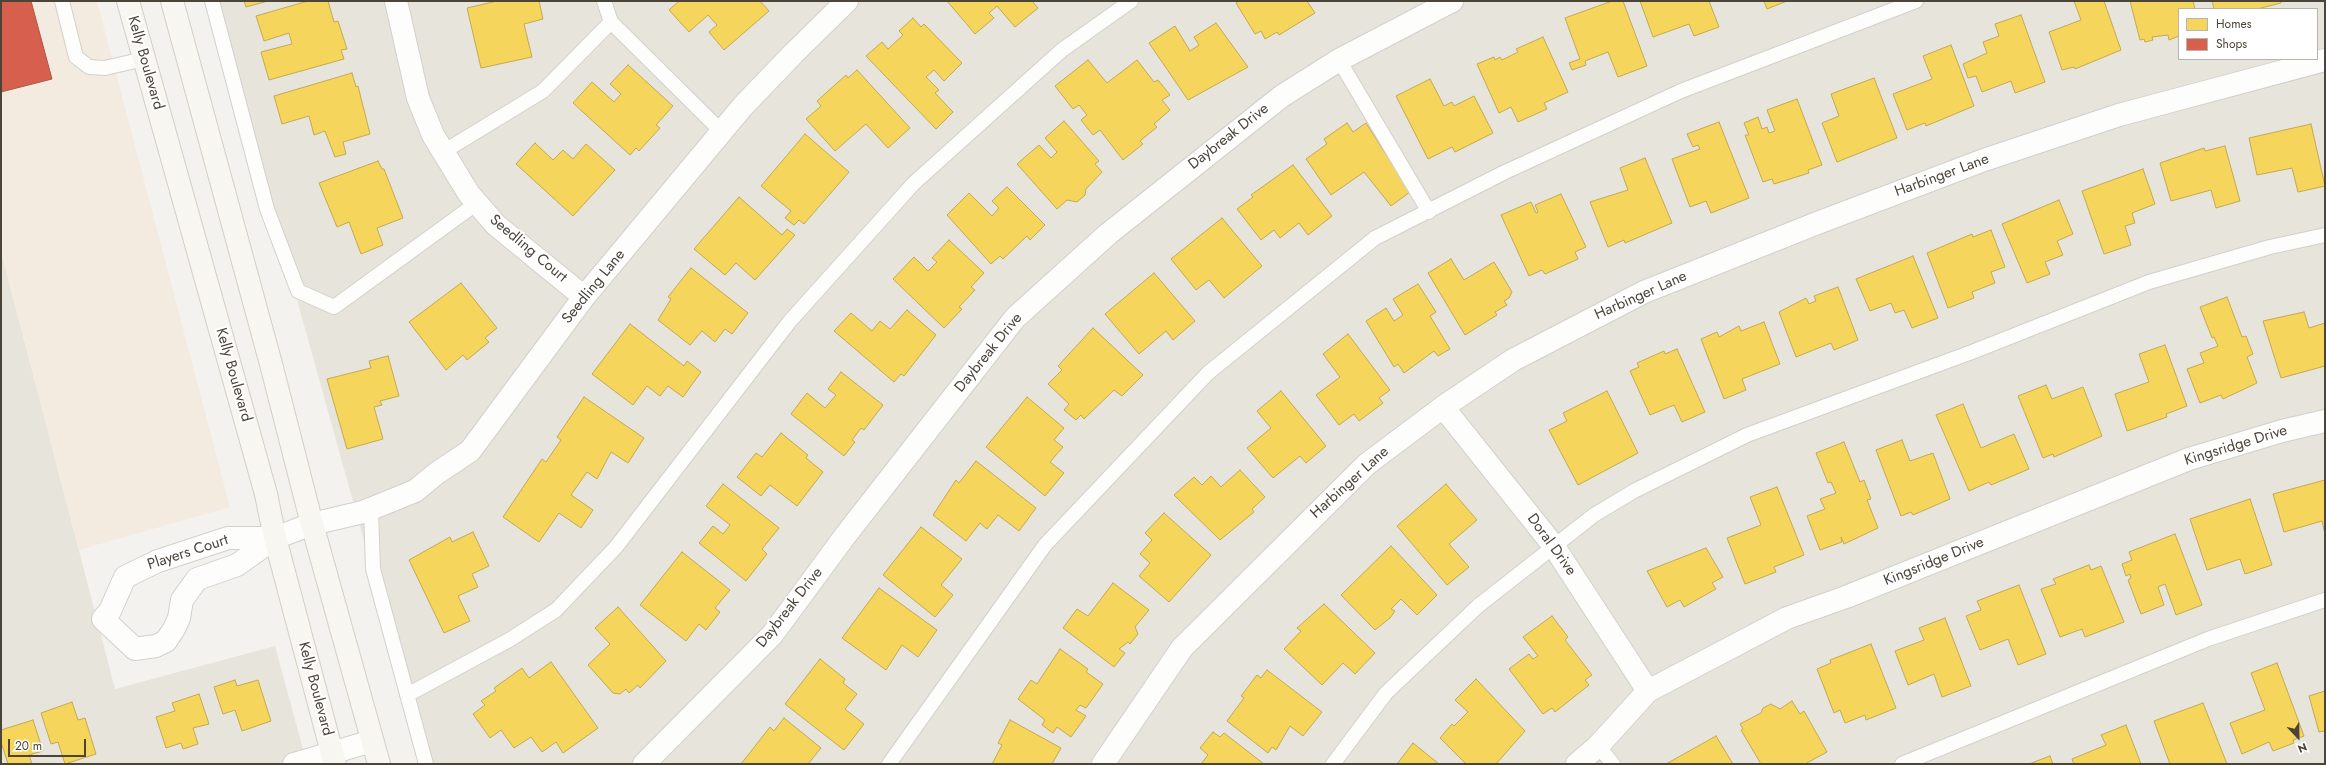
<!DOCTYPE html>
<style>
body{margin:0}
#map{position:relative;width:2326px;height:765px;overflow:hidden;background:#f4f2ee;font-family:Jost,sans-serif}
canvas{display:block}
.frame{position:absolute;inset:0;border:2px solid #4b4439;pointer-events:none}
.legend{position:absolute;left:2178px;top:8px;width:140px;height:52px;box-sizing:border-box;background:#fff;border:1px solid #b7b4b0;margin:0;padding:5px 7px;list-style:none;font-size:12px;color:#4b4439}
.legend li{display:flex;align-items:center;gap:8px;height:20px}
.legend b{width:20px;border:1px solid #b7b4b0}
.north{position:absolute;left:2278px;top:717px;width:40px;height:40px;-webkit-text-stroke:3px #fff;paint-order:stroke;rotate:158deg;font-size:11px;font-weight:700;line-height:16px;text-align:center;color:#4b4439}
.north::after{content:'';display:block;margin:auto;width:14px;height:18px;background:#4b4439;clip-path:polygon(50% 0,100% 100%,50% 72%,0 100%)}
.scale{position:absolute;left:8px;top:739px;width:78px;height:18px;box-sizing:border-box;border:2px solid #4b4439;border-top:0;padding-left:5px;font-size:12px;line-height:14px;white-space:nowrap;color:#4b4439;-webkit-text-stroke:3px #fff;paint-order:stroke}
</style>
<div id="map">
<canvas width="2326" height="765"></canvas>
<div class="frame"></div>
<ul class="legend">
<li><b style="height:11px;background:#f6d55c"></b>Homes</li>
<li><b style="height:11px;background:#d6604d"></b>Shops</li>
</ul>
<div class="north">N</div>
<div class="scale">20 m</div>
</div>
<script>
const ctx = document.querySelector('canvas').getContext('2d');
ctx.lineJoin = 'round';
function fillPath(path, color) {
  ctx.fillStyle = color;
  ctx.fill(path, 'evenodd');
}
function shape(rows) {
  const path = new Path2D();
  for (const r of rows) {
    path.moveTo(r[0], r[1]);
    for (let i = 2; i < r.length; i += 2) path.lineTo(r[i], r[i + 1]);
  }
  return path;
}
function strokePath(path, color, width, dash) {
  ctx.strokeStyle = color;
  ctx.lineWidth = width;
  ctx.lineCap = dash ? 'butt' : 'round';
  ctx.setLineDash(dash || []);
  ctx.stroke(path);
}
function label(font, color, halo, rows, align = 'center') {
  ctx.font = font + ' Jost,sans-serif';
  ctx.lineWidth = 4;
  ctx.setLineDash([]);
  ctx.textBaseline = 'middle';
  ctx.strokeStyle = halo;
  ctx.fillStyle = color;
  for (const [text, x, y, turn = 0] of rows) {
    ctx.save();
    ctx.translate(x, y);
    ctx.rotate((+turn || 0) * Math.PI / 180);
    ctx.textAlign = isNaN(turn) ? turn : align;
    if (halo) ctx.strokeText(text, 0, 0);
    ctx.fillText(text, 0, 0);
    ctx.restore();
  }
}
fillPath(shape([
 [214,1,2325,1,2325,764,426,764],
 [2179,9,2317,9,2317,59,2179,59],
 [1,251,115,689,275,646,307,764,1,764]
]), '#e7e4dc');
fillPath(shape([
 [1,1,97,1,230,507,79,550,1,251]
]), '#f3ebdf');
const homes = shape([
 [244,1,268,1,246,7,244,1],
 [308,1,328,1,334,22,338,21,347,49,341,50,344,59,269,80,261,52,292,44,289,33,264,41,256,16,308,1],
 [497,1,539,1,543,19,524,24,532,57,481,68,467,8,497,1],
 [679,1,760,1,769,11,724,50,709,32,717,25,708,15,689,32,669,10,679,1],
 [947,1,1032,1,1038,8,1015,27,997,6,989,13,994,18,975,34,947,1],
 [1239,1,1307,1,1315,13,1279,35,1277,32,1265,39,1261,31,1255,34,1236,3,1239,1],
 [1612,1,1623,1,1647,66,1618,77,1608,52,1585,61,1586,65,1572,70,1569,63,1580,59,1565,18,1612,1],
 [1640,1,1709,1,1719,27,1694,36,1689,24,1653,37,1640,1],
 [1764,1,1787,1,1767,9,1764,1],
 [2074,1,2104,1,2121,50,2075,69,2074,67,2062,70,2049,32,2081,20,2074,1],
 [2130,1,2193,1,2195,9,2179,9,2179,36,2169,40,2168,35,2152,37,2153,40,2145,42,2144,39,2140,40,2130,1],
 [2212,1,2281,1,2281,3,2257,9,2214,9,2212,1],
 [2021,15,2045,82,2015,93,2011,81,1982,92,1976,76,1968,78,1963,64,1987,53,1983,42,1999,36,1995,24,2021,15],
 [913,18,921,27,924,24,962,63,944,81,934,70,926,77,939,90,935,93,953,112,936,129,866,56,882,42,888,49,903,35,899,31,913,18],
 [1216,23,1248,67,1188,100,1149,43,1175,26,1190,51,1199,45,1194,37,1216,23],
 [1543,37,1568,92,1544,103,1547,109,1518,122,1511,107,1499,113,1477,64,1494,57,1495,60,1500,57,1502,60,1518,52,1516,49,1543,37],
 [1951,45,1974,106,1926,126,1925,123,1907,130,1893,94,1932,79,1923,56,1951,45],
 [1088,60,1107,83,1137,60,1154,82,1158,80,1170,95,1162,100,1170,110,1154,124,1157,127,1140,141,1143,144,1123,160,1100,130,1093,135,1081,120,1087,115,1079,105,1073,109,1055,86,1088,60],
 [628,65,673,106,656,125,660,128,639,151,636,148,630,155,573,103,592,82,614,102,621,94,610,84,628,65],
 [857,70,910,128,888,148,866,124,835,151,806,119,821,106,817,101,846,75,848,78,857,70],
 [352,73,356,87,358,86,370,134,343,142,346,154,335,157,325,131,314,135,309,116,282,124,274,96,352,73],
 [1874,78,1897,138,1837,162,1822,123,1839,116,1831,94,1874,78],
 [1430,79,1444,106,1452,102,1454,106,1474,96,1493,133,1455,152,1452,147,1428,159,1396,96,1430,79],
 [1797,99,1822,165,1808,170,1809,173,1774,184,1772,179,1763,182,1745,135,1749,135,1744,123,1758,117,1762,129,1767,127,1769,133,1775,131,1767,110,1797,99],
 [1064,121,1099,161,1095,164,1102,172,1086,189,1085,195,1077,202,1067,200,1057,209,1017,164,1039,145,1051,158,1057,152,1045,138,1064,121],
 [1719,122,1749,198,1711,213,1706,201,1690,207,1672,159,1700,149,1698,145,1693,147,1687,134,1719,122],
 [1347,123,1353,132,1366,123,1410,192,1391,206,1364,172,1331,195,1306,159,1327,144,1324,139,1347,123],
 [2311,124,2325,186,2298,192,2292,168,2257,175,2249,138,2311,124],
 [805,134,849,172,804,224,799,220,794,225,785,218,791,211,761,186,805,134],
 [535,143,553,160,563,150,573,159,586,144,615,170,573,216,516,164,535,143],
 [2225,146,2240,201,2216,208,2211,190,2171,201,2160,163,2204,148,2205,151,2225,146],
 [1645,158,1672,223,1625,243,1624,240,1608,247,1590,202,1628,190,1620,168,1645,158],
 [378,161,382,169,384,169,403,218,377,228,383,245,361,254,349,222,337,227,319,183,378,161],
 [1293,165,1332,216,1308,235,1299,223,1280,238,1274,230,1261,240,1237,209,1253,197,1251,195,1293,165],
 [2143,169,2155,204,2132,213,2135,223,2125,226,2131,245,2104,254,2082,191,2143,169],
 [1007,187,1045,225,1030,240,1027,236,1003,259,1000,256,991,264,947,215,969,193,992,216,999,208,992,201,1007,187],
 [1561,194,1586,247,1575,252,1578,259,1545,274,1542,270,1529,276,1501,215,1531,202,1536,213,1538,212,1535,205,1561,194],
 [739,197,782,235,787,229,795,235,755,280,736,263,725,275,694,249,739,197],
 [2059,200,2073,234,2057,241,2063,255,2045,262,2050,274,2027,283,2002,224,2059,200],
 [1222,218,1262,266,1224,298,1209,280,1196,290,1171,259,1222,218],
 [1991,230,2005,267,1991,272,1995,283,1972,292,1974,298,1948,308,1927,253,1972,234,1973,237,1991,230],
 [949,240,984,273,971,287,975,290,959,307,962,309,944,328,893,279,914,257,928,271,937,262,932,258,949,240],
 [1913,256,1938,318,1912,328,1904,310,1895,313,1891,303,1870,311,1856,279,1913,256],
 [1451,259,1464,280,1494,262,1512,292,1509,298,1504,301,1507,305,1495,312,1497,315,1465,335,1428,273,1451,259],
 [691,268,748,313,732,334,725,329,715,342,702,331,690,345,658,320,671,299,668,297,691,268],
 [1154,273,1195,321,1173,340,1166,331,1139,354,1105,314,1154,273],
 [461,283,497,328,485,338,489,342,467,360,463,355,446,370,409,322,461,283],
 [1418,284,1436,312,1430,316,1450,349,1438,356,1434,351,1404,373,1398,364,1394,367,1366,321,1386,308,1394,321,1403,315,1393,299,1418,284],
 [1838,287,1858,340,1834,350,1831,343,1796,357,1779,312,1806,298,1809,304,1816,301,1814,296,1838,287],
 [2227,297,2242,337,2246,336,2253,354,2247,357,2257,383,2223,399,2221,395,2200,403,2187,369,2204,363,2200,353,2218,346,2214,337,2212,338,2200,307,2227,297],
 [907,310,936,335,904,376,901,374,894,382,834,331,851,313,872,331,880,321,890,329,907,310],
 [2304,312,2309,328,2325,323,2325,366,2281,378,2263,321,2304,312],
 [1764,322,1780,364,1742,379,1746,390,1724,399,1701,339,1717,332,1719,337,1739,326,1741,331,1764,322],
 [630,324,684,366,687,361,701,372,683,397,668,386,660,396,647,386,633,405,592,374,630,324],
 [1093,328,1143,375,1122,396,1114,390,1084,419,1081,415,1076,420,1064,410,1069,404,1048,384,1062,370,1058,366,1093,328],
 [1348,334,1390,390,1379,398,1383,403,1359,421,1354,414,1339,425,1316,395,1340,377,1323,354,1348,334],
 [2165,345,2187,406,2166,414,2167,417,2127,431,2115,394,2149,382,2139,354,2165,345],
 [1677,349,1705,412,1682,422,1674,405,1650,415,1630,371,1639,367,1637,363,1664,351,1665,354,1677,349],
 [388,356,399,396,380,401,382,405,374,407,383,439,347,449,327,379,371,368,369,361,388,356],
 [841,372,883,405,864,430,861,428,852,440,855,442,844,456,791,414,807,393,825,408,836,395,828,389,841,372],
 [2046,385,2052,399,2083,387,2102,436,2054,457,2053,454,2043,458,2018,396,2046,385],
 [1281,391,1326,446,1306,463,1300,456,1273,478,1247,448,1271,428,1257,411,1281,391],
 [1607,391,1638,453,1578,485,1549,430,1567,421,1563,413,1607,391],
 [584,397,644,438,628,463,611,452,597,479,587,472,571,495,593,510,581,528,559,513,539,542,503,517,542,459,546,462,561,440,557,437,584,397],
 [1027,397,1064,428,1054,440,1063,447,1050,462,1064,473,1045,496,986,447,1027,397],
 [1963,404,1981,448,2014,434,2029,469,1991,485,1989,482,1969,491,1936,415,1963,404],
 [781,433,808,455,806,458,823,472,797,506,770,485,761,496,737,477,756,453,762,457,781,433],
 [1902,440,1910,461,1933,453,1950,499,1913,515,1911,512,1901,516,1876,450,1902,440],
 [1844,442,1860,482,1864,480,1871,499,1867,500,1878,528,1844,544,1841,537,1842,542,1820,550,1807,516,1825,509,1820,499,1836,493,1831,482,1828,483,1816,453,1844,442],
 [976,461,1036,508,1019,531,998,515,987,529,980,523,966,541,933,515,956,480,959,483,976,461],
 [1240,470,1265,497,1252,509,1254,512,1220,540,1174,495,1194,477,1202,485,1211,476,1221,487,1240,470],
 [2325,480,2325,534,2322,521,2284,532,2273,494,2325,480],
 [723,484,779,528,762,549,767,554,746,581,699,543,713,526,723,534,730,525,706,506,723,484],
 [1446,484,1477,520,1449,544,1469,567,1447,585,1397,526,1446,484],
 [1777,487,1804,555,1774,567,1776,572,1745,584,1727,538,1761,525,1750,497,1777,487],
 [2250,499,2272,565,2245,574,2240,559,2207,570,2190,519,2250,499],
 [1164,513,1211,555,1169,602,1139,576,1150,563,1140,554,1152,540,1145,533,1164,513],
 [921,527,962,559,941,585,953,595,935,617,883,575,921,527],
 [473,532,489,566,472,574,478,587,458,596,470,621,444,633,409,560,450,537,452,542,473,532],
 [2175,534,2202,605,2176,615,2165,584,2158,587,2164,605,2141,614,2128,580,2131,578,2130,574,2126,576,2122,564,2132,560,2129,552,2175,534],
 [1391,546,1437,595,1417,615,1401,599,1391,609,1395,611,1390,618,1375,630,1341,595,1391,546],
 [1706,548,1723,577,1712,583,1716,589,1684,607,1680,600,1667,607,1647,571,1706,548],
 [682,552,730,590,715,608,720,612,706,630,699,624,686,641,640,605,682,552],
 [2089,565,2091,570,2101,566,2124,622,2085,637,2082,629,2060,637,2041,589,2056,584,2053,579,2089,565],
 [1113,583,1149,610,1135,627,1138,634,1130,644,1128,642,1119,649,1125,653,1114,667,1063,628,1077,609,1088,616,1113,583],
 [2019,585,2046,654,2018,665,2008,639,1980,650,1966,616,1981,610,1977,601,2019,585],
 [879,588,937,630,918,657,902,645,886,670,842,638,879,588],
 [1324,604,1375,653,1355,674,1343,663,1322,685,1284,649,1301,631,1297,628,1324,604],
 [618,607,666,661,640,688,638,685,629,693,626,689,620,694,613,693,588,665,610,644,595,628,618,607],
 [1552,616,1568,637,1565,640,1592,675,1585,680,1589,685,1555,712,1552,708,1543,714,1509,669,1529,654,1533,659,1538,656,1523,637,1552,616],
 [1945,618,1971,686,1942,697,1934,674,1908,685,1895,651,1924,640,1919,628,1945,618],
 [1871,644,1896,708,1866,720,1865,715,1845,723,1840,710,1834,713,1817,669,1831,663,1830,660,1871,644],
 [1060,649,1088,669,1086,672,1103,684,1086,708,1080,705,1076,710,1086,716,1071,737,1057,727,1053,733,1042,725,1045,720,1018,699,1031,680,1037,684,1060,649],
 [820,659,845,679,843,683,857,694,845,709,864,724,844,750,785,704,820,659],
 [551,662,598,728,563,753,556,742,542,752,531,737,514,748,501,730,490,738,473,714,485,705,481,701,496,691,494,688,522,668,529,678,551,662],
 [2277,663,2304,736,2293,740,2294,743,2273,751,2269,742,2242,754,2230,723,2265,710,2251,673,2277,663],
 [1267,670,1322,712,1303,736,1290,726,1276,750,1272,747,1268,753,1227,721,1244,698,1241,696,1257,675,1261,678,1267,670],
 [1476,679,1525,731,1496,764,1466,764,1440,738,1452,724,1454,726,1468,712,1455,700,1476,679],
 [235,680,237,686,258,680,271,721,242,731,235,710,223,714,214,687,235,680],
 [2325,691,2325,731,2319,732,2309,696,2325,691],
 [199,694,209,724,193,728,198,744,183,749,181,743,166,748,156,717,175,711,172,703,199,694],
 [1792,701,1800,714,1804,711,1827,752,1805,764,1761,764,1741,730,1743,729,1740,724,1761,713,1763,708,1771,704,1780,709,1792,701],
 [72,702,78,720,85,718,96,754,65,764,58,742,51,744,41,713,72,702],
 [2203,703,2227,764,2170,764,2154,721,2203,703],
 [784,718,821,748,808,764,741,764,770,727,774,731,784,718],
 [33,720,43,751,29,755,32,764,8,764,1,742,1,730,33,720],
 [1010,720,1061,748,1052,764,992,764,1002,745,998,743,1010,720],
 [2126,725,2141,764,2074,764,2072,759,2106,745,2101,735,2126,725],
 [1213,732,1220,737,1224,733,1264,764,1201,764,1208,755,1200,748,1213,732],
 [1716,736,1733,764,1666,764,1716,736],
 [1413,743,1439,764,1397,764,1413,743],
 [2050,756,2053,764,2029,764,2050,756]
]);
fillPath(homes, '#f6d55c');
strokePath(homes, '#c3aa52', 1);
const shops = shape([
 [1,1,31,1,52,79,1,92,1,1]
]);
fillPath(shops, '#d6604d');
strokePath(shops, '#ac5847', 1);
const lane = shape([
 [62,1,76,57,89,67,105,68,144,59],
 [212,1,267,209,298,291,334,307,477,203],
 [604,1,611,22,722,132],
 [1339,60,1429,212],
 [443,152,543,91,611,22],
 [371,509,373,569,426,764],
 [407,695,509,640,556,610,616,547,790,321,914,183,1062,50,1131,1],
 [1598,746,1613,764],
 [889,764,1045,545,1208,373,1375,238,1503,173,1681,91,1916,1],
 [1333,764,1386,693,1478,606,1594,515,1634,491,1747,435,1972,352,2149,282,2270,247,2325,235],
 [1902,764,2208,639,2325,600]
]);
const street = shape([
 [396,1,418,98,433,135,469,194,496,225,584,297],
 [1443,407,1553,545,1648,691],
 [275,538,228,538,158,561,125,577,110,611,103,619,135,649,156,646,166,641,174,629,179,618,182,600,197,579,237,565,275,538,312,524,363,512,415,491,437,473,470,451,584,297,743,106,794,53,847,1],
 [294,764,372,741],
 [644,764,772,635,845,536,1015,318,1108,234,1282,96,1339,60,1452,1],
 [1103,764,1182,648,1367,464,1443,407,1513,360,1644,292,1820,222,1984,160,2119,115,2325,60],
 [1577,764,1598,746,1648,691,1787,618,1846,597,2189,459,2282,431,2325,421]
]);
const secondary = shape([
 [128,1,266,494,275,538,335,764],
 [172,1,271,364,312,524,379,764]
]);
strokePath(lane, '#d2d0cb', 16);
strokePath(street, '#d2d0cb', 24);
strokePath(secondary, '#d3cfc5', 24);
strokePath(lane, '#fdfdfc', 14);
strokePath(street, '#fdfdfc', 22);
strokePath(secondary, '#f7f6f1', 22);
label('15px', '#4b4439', '#fff', [
 ["Kelly Boulevard",145,63,74],
 ["Daybreak Drive",1229,137,-38],
 ["Harbinger Lane",1942,176,-20],
 ["Seedling Court",528,249,40],
 ["Seedling Lane",594,287,-51],
 ["Harbinger Lane",1641,296,-24],
 ["Daybreak Drive",989,353,-51],
 ["Kelly Boulevard",233,375,74],
 ["Kingsridge Drive",2236,446,-17],
 ["Harbinger Lane",1350,483,-42],
 ["Doral Drive",1551,545,54],
 ["Players Court",188,553,-18],
 ["Kingsridge Drive",1934,562,-22],
 ["Daybreak Drive",790,608,-52],
 ["Kelly Boulevard",315,689,75]
]);
</script>
